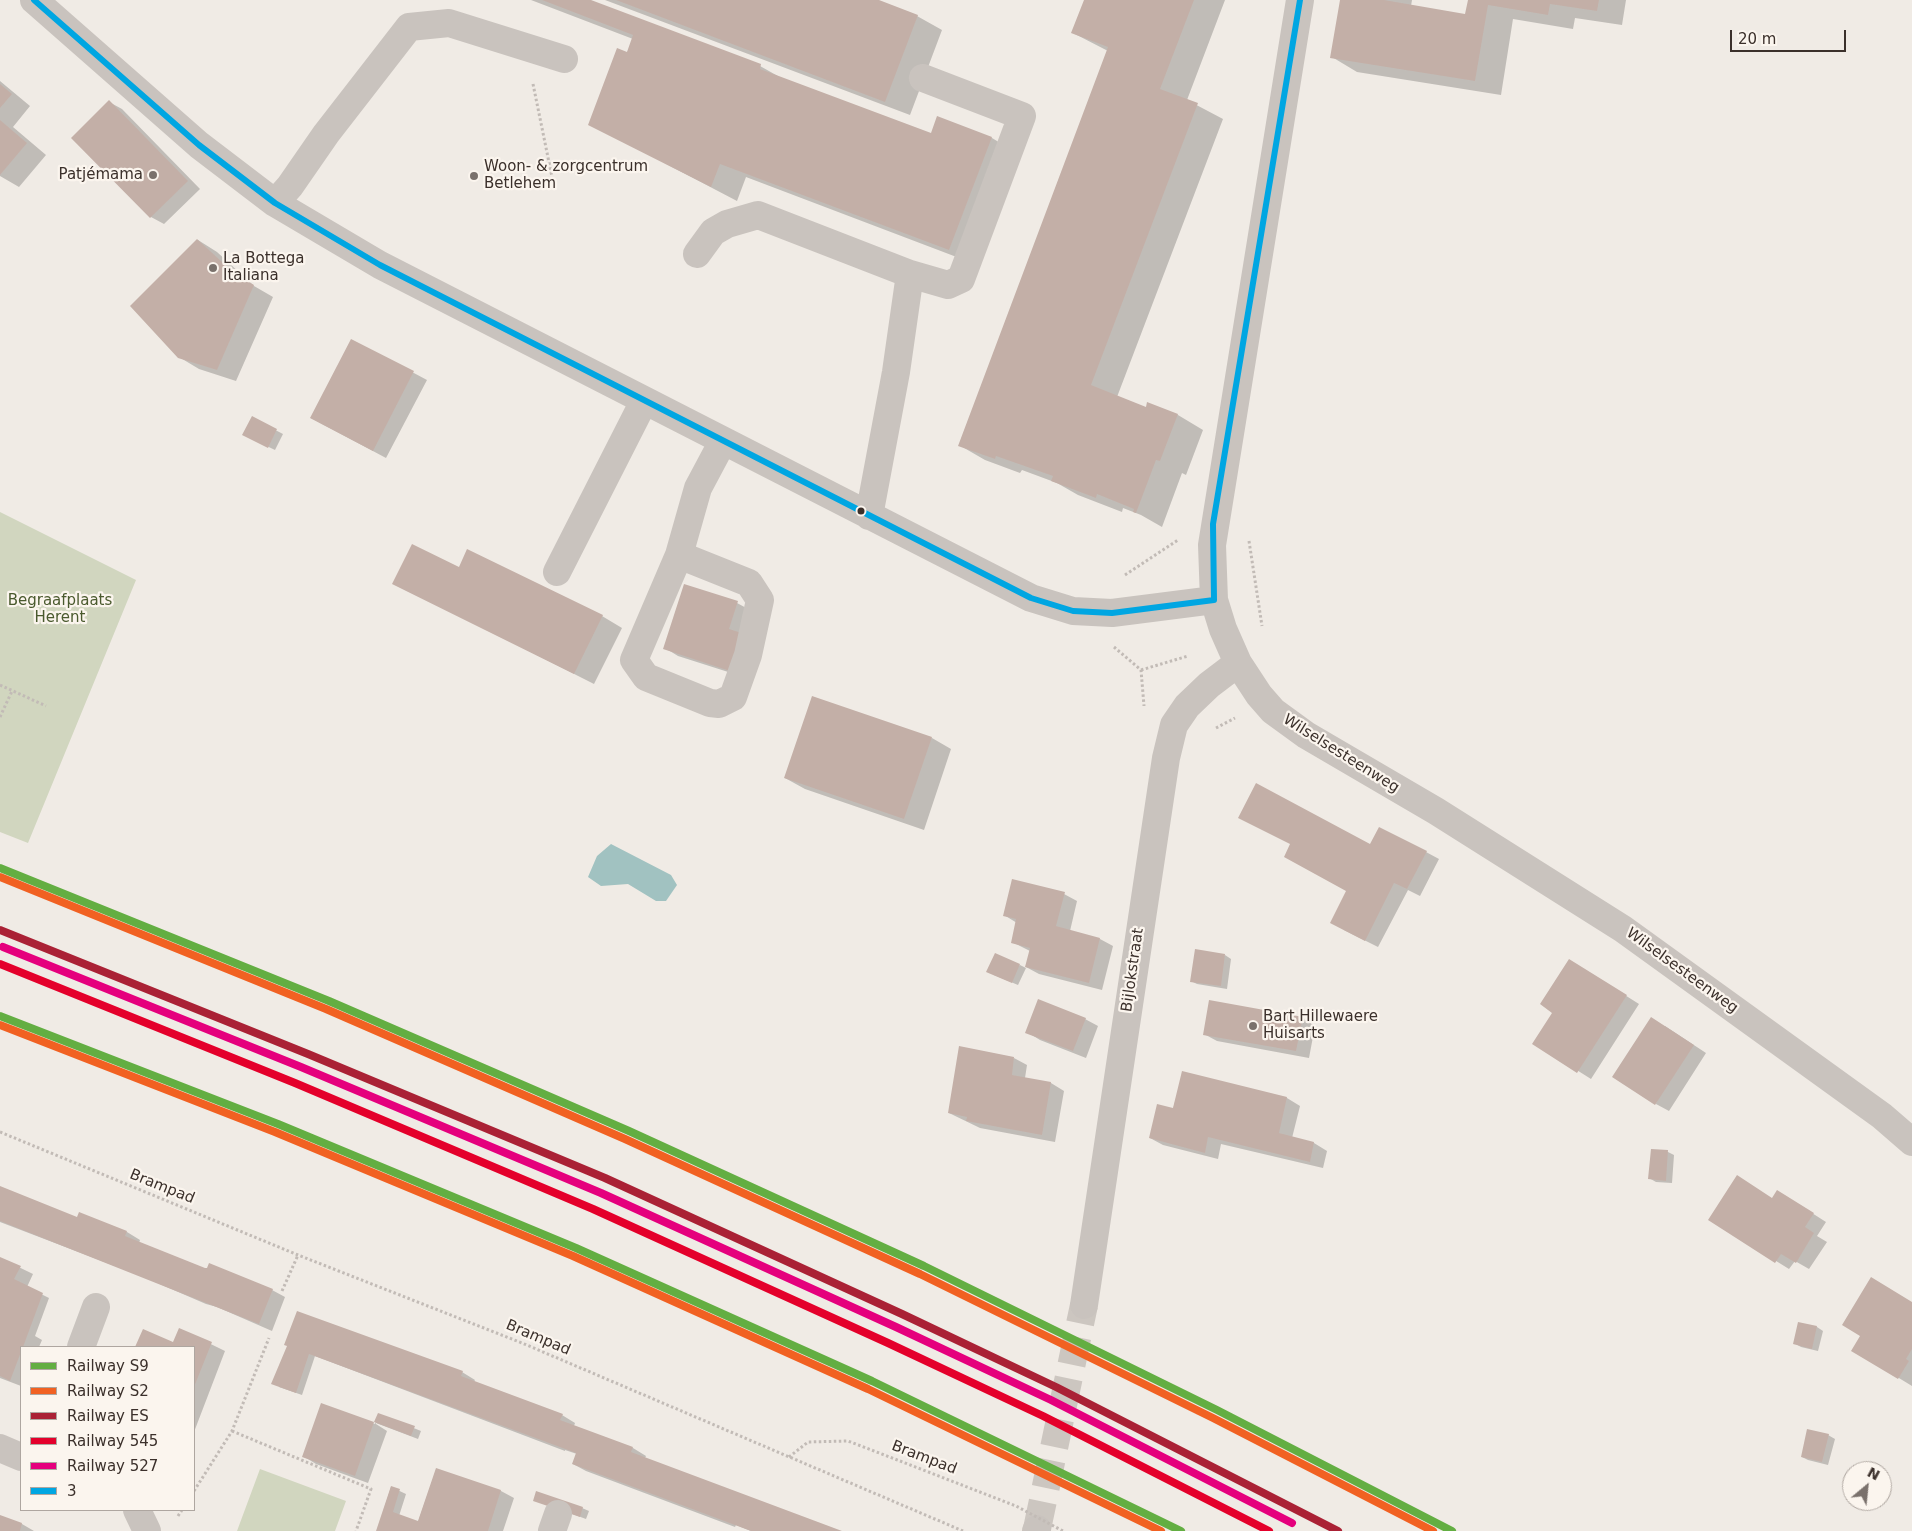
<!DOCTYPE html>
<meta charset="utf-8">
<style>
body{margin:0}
#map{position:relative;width:1912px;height:1531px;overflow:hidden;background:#f0ebe5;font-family:"DejaVu Sans",sans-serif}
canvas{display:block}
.legend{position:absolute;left:20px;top:1346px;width:175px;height:165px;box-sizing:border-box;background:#fbf5ee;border:1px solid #aea6a0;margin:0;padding:6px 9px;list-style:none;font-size:15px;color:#3b302b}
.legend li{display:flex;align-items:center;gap:10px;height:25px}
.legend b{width:25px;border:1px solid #aea6a0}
.north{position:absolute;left:1842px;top:1461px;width:50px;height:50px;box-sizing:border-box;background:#fbf5ee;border:1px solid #aea6a0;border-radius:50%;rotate:28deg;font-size:14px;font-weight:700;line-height:20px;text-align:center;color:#3b302b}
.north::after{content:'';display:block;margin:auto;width:18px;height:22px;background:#7a716c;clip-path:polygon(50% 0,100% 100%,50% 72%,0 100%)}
.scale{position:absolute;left:1730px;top:30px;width:116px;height:22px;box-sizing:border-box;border:2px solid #3b302b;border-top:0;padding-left:6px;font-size:15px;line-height:18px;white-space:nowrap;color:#3b302b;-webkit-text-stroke:4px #fbf5ee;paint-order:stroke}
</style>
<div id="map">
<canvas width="1912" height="1531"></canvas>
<ul class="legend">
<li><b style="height:6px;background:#63ae42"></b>Railway S9</li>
<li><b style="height:6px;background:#f16122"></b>Railway S2</li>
<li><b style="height:6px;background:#aa2135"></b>Railway ES</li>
<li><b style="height:6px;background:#e4002b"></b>Railway 545</li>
<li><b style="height:6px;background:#e5007d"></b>Railway 527</li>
<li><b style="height:6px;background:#00a6e2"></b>3</li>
</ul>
<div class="north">N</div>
<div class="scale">20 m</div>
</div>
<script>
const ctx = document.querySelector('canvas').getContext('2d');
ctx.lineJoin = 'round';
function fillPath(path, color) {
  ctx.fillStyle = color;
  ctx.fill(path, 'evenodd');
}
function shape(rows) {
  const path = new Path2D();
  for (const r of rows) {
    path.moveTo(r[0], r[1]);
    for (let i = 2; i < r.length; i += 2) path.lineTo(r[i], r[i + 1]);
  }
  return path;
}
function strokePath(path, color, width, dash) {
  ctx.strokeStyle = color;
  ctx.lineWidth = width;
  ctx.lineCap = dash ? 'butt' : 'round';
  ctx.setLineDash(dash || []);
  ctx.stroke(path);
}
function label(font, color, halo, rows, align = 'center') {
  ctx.font = font + ' "DejaVu Sans",sans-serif';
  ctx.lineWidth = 4.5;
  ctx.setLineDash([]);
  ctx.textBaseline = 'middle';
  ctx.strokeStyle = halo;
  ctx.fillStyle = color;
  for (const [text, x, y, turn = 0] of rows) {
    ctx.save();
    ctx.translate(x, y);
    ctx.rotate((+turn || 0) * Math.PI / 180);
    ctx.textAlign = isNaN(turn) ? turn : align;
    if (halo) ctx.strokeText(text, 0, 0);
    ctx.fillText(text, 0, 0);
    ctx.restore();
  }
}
fillPath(shape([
 [0,512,136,580,28,843,0,832],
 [260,1469,346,1501,335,1531,237,1531]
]), '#d1d6bf');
fillPath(shape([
 [611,844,671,875,677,885,666,901,656,901,628,884,601,886,588,877,597,856]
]), '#a1c2c1');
fillPath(shape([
 [531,0,588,0,760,66,785,80,931,135,992,138,1017,153,975,264,746,177,737,201,590,124,627,53,633,39],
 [605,0,875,0,917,16,942,30,910,115],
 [1085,0,1225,0,1187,100,1223,119,1117,397,1146,408,1148,404,1178,415,1203,430,1186,475,1182,473,1162,527,1141,515,1123,508,1122,512,1078,495,1057,483,1022,470,1020,473,985,460,959,445,1108,51,1073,33],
 [1341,0,1412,0,1411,6,1466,15,1469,0,1626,0,1622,25,1575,18,1573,29,1513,19,1501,95,1357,72,1332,57],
 [0,81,30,106,13,127,46,155,19,187,0,176],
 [109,102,122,109,200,189,164,224,151,217],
 [198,240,217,252,254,286,273,297,236,381,199,369,179,357],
 [352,340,427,380,386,458,311,418],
 [252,418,283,434,275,450,250,438],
 [459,569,602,616,622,628,594,684,394,583],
 [737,603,750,610,747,678,678,656,665,648],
 [932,738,951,749,924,830,805,789,785,778],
 [1292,844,1371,846,1426,852,1439,859,1420,896,1408,890,1378,947,1344,930,1348,891],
 [1064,894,1077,901,1070,931,1100,939,1113,946,1102,990,1039,974,1026,967,1030,951,1012,942,1017,923,1004,915],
 [1225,955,1231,959,1227,989,1197,984,1191,981],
 [1020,965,1026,968,1018,985,994,975],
 [1582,968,1639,1004,1591,1079,1534,1043],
 [1302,1018,1315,1026,1309,1058,1217,1041,1204,1034],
 [1085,1019,1098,1026,1086,1058,1040,1040,1027,1032],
 [1665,1026,1706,1053,1669,1111,1656,1104],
 [1014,1058,1027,1065,1025,1078,1051,1083,1064,1091,1055,1142,980,1128,949,1113],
 [1183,1073,1287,1098,1300,1106,1292,1138,1314,1143,1327,1151,1323,1168,1221,1144,1218,1159,1163,1145,1150,1138,1173,1109],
 [1652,1150,1668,1152,1674,1155,1672,1183,1656,1182,1649,1178],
 [0,1188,78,1218,80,1214,127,1232,140,1240,139,1243,204,1269,272,1290,285,1297,272,1331,217,1307,206,1304,141,1276,0,1222],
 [1773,1199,1790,1199,1826,1222,1817,1236,1827,1242,1809,1269,1795,1261,1789,1269,1710,1220],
 [0,1258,33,1274,27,1287,49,1298,35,1336,42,1340,39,1347,21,1347,21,1386,0,1378],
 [1912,1303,1912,1386,1853,1350],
 [1799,1323,1817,1327,1823,1331,1818,1351,1801,1347,1794,1343],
 [180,1329,225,1351,194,1432,194,1347,136,1347,144,1331,174,1344],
 [288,1346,462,1372,475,1380,474,1382,562,1415,575,1423,574,1426,633,1448,646,1456,645,1458,838,1531,751,1531,736,1525,735,1527,586,1471,573,1464,577,1454,565,1450,565,1451,315,1356,302,1395,279,1387],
 [322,1404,375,1424,379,1414,421,1431,418,1439,376,1423,376,1424,387,1431,368,1483,316,1464,303,1456],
 [1828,1435,1835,1439,1828,1465,1808,1460,1802,1457],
 [436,1470,501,1491,514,1498,503,1531,377,1531,391,1487,406,1494,399,1516,418,1522],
 [534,1500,582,1508,589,1511,586,1519],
 [0,1517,22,1524,34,1531,0,1531]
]), '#0003');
fillPath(shape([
 [542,0,591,0,761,64,760,69,931,133,937,116,992,137,949,250,720,164,711,187,588,125,617,48,627,52,633,35],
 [616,0,879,0,918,15,885,102],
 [1084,0,1194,0,1160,89,1198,103,1091,385,1146,407,1147,402,1178,414,1160,461,1156,460,1136,513,1133,512,1134,509,1097,494,1096,498,1051,481,1053,476,996,456,995,459,958,446,1108,47,1071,33],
 [1340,0,1384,0,1465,14,1468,0,1599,0,1597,11,1550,4,1548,15,1488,5,1475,81,1330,58],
 [0,84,12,94,0,108],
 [109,100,188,181,150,218,71,138],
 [0,120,27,143,0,175],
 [197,239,234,273,254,285,217,370,178,358,130,306],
 [351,339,414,371,373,451,310,418],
 [252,416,277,429,268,448,242,435],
 [412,544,459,567,467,549,603,615,574,674,392,584],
 [684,584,738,601,729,629,745,634,733,672,663,649],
 [812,696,932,737,904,819,784,778],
 [1256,783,1370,844,1379,827,1427,851,1407,889,1394,883,1365,941,1330,923,1346,891,1284,857,1290,844,1238,818],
 [1012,879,1065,892,1056,926,1100,938,1089,983,1025,967,1030,948,1011,943,1016,919,1003,916],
 [1195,949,1225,954,1221,986,1190,982],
 [995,953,1020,964,1012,983,986,972],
 [1569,959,1627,995,1577,1073,1532,1044,1552,1013,1540,1004],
 [1038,999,1086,1018,1073,1051,1025,1033],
 [1209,1000,1303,1017,1296,1051,1203,1035],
 [1651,1017,1694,1045,1655,1105,1612,1077],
 [959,1046,1014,1057,1012,1075,1051,1082,1042,1135,966,1121,967,1117,948,1113],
 [1182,1071,1287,1097,1279,1133,1314,1142,1310,1162,1208,1137,1205,1153,1149,1138,1157,1104,1173,1108],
 [1651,1149,1668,1150,1666,1181,1648,1179],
 [1737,1175,1772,1198,1777,1190,1814,1213,1805,1227,1814,1233,1796,1263,1781,1254,1775,1263,1708,1220],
 [0,1186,77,1217,79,1212,127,1231,125,1236,205,1268,207,1268,209,1263,273,1289,259,1324,0,1221],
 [0,1257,21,1266,14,1279,43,1293,23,1347,21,1347,21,1352,10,1381,0,1376],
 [1871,1277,1912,1302,1912,1349,1906,1359,1909,1361,1898,1379,1851,1351,1860,1336,1842,1325],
 [297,1311,463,1371,461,1376,563,1414,560,1420,633,1447,631,1452,842,1531,751,1531,572,1464,576,1453,309,1354,296,1393,271,1384,287,1346,284,1345],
 [1798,1322,1817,1326,1812,1349,1793,1344],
 [179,1328,212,1342,194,1387,194,1347,135,1347,143,1329,173,1342],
 [321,1403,374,1422,355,1476,302,1457],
 [378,1413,415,1426,411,1436,374,1422],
 [1807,1429,1829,1434,1822,1462,1801,1457],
 [436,1468,501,1490,488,1531,376,1531,391,1486,400,1489,393,1512,418,1521],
 [536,1491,583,1507,580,1517,533,1501],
 [0,1515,22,1523,20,1531,0,1531]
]), '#c3afa7');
strokePath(shape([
 [1037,1529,1084,1305]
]), '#ccc6c0', 28, [28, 14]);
strokePath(shape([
 [533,84,552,177],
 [1249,541,1262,626],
 [1125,575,1178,540],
 [1114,647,1141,670,1144,706],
 [1141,670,1188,656],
 [0,685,46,706],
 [0,717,12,691],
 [1216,728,1235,718],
 [0,1132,298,1255,522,1343,963,1531],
 [282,1291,298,1255],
 [232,1431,371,1489,356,1531],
 [789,1457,808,1442,848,1441,900,1461],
 [194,1491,232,1431,269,1338],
 [178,1516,182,1510]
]), '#c2bbb6', 3, [2.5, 2.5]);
strokePath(shape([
 [34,0,199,145,275,203,380,265,1031,598,1073,611,1112,613,1214,600],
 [1300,0,1212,545,1214,600,1223,629,1238,663,1259,695,1273,711,1306,735,1436,811,1623,929,1882,1116,1912,1142],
 [275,203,290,186,326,134,409,27,449,23,564,59],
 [697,254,713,232,727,224,758,215,910,274,896,372,869,516],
 [910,274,948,285,961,279,1022,116,923,78],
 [679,555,749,583,760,600,748,655,733,697,719,704,710,703,646,677,634,660,679,555,698,488,723,441],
 [557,572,644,401],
 [1084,1305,1166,758,1174,725,1187,706,1209,685,1238,663],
 [81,1347,96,1307],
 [0,1448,21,1457],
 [137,1510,147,1531],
 [552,1531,558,1514],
 [1036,1531,1037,1529]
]), '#c9c3be', 28);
strokePath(shape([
 [900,1461,1016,1506,1063,1531]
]), '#c2bbb6', 3, [2.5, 2.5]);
strokePath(shape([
 [34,0,199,145,275,203,380,265,1031,598,1073,611,1112,613,1214,600],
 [1214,600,1213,524,1300,0]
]), '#00a6e2', 6);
strokePath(shape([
 [0,868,329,1001,629,1131,924,1266,1217,1410,1452,1531],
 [0,1016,278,1124,576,1248,872,1381,1181,1531]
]), '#63ae42', 8);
strokePath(shape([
 [0,877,326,1009,625,1139,920,1274,1213,1418,1433,1531],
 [0,1025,275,1132,573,1256,868,1389,1161,1531]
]), '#f16122', 8);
strokePath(shape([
 [0,930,308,1054,605,1178,902,1314,1056,1387,1338,1531]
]), '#aa2135', 8);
strokePath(shape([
 [0,964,295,1083,593,1209,888,1343,1043,1416,1269,1531]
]), '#e4002b', 8);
strokePath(shape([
 [3,947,301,1067,601,1193,896,1327,1051,1400,1292,1523]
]), '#e5007d', 8);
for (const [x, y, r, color] of [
 [153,175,5,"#7a716c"],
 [474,176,5,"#7a716c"],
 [213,268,5,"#7a716c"],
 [861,511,4.5,"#3b302b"],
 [1253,1026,5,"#7a716c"]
]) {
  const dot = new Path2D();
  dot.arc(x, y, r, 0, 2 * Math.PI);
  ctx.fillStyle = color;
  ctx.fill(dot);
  strokePath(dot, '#fbf5ee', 2);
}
label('15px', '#3b302b', '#fbf5ee', [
 ["Woon- & zorgcentrum",484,167],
 ["Betlehem",484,184],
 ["Patjémama",143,175,"right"],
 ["La Bottega",223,259],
 ["Italiana",223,276],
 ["Bart Hillewaere",1263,1017],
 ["Huisarts",1263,1034]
], 'left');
label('15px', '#4a5a2e', '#fbf5ee', [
 ["Begraafplaats",60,601],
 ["Herent",60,618]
]);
label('15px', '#3b302b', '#fbf5ee', [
 ["Wilselsesteenweg",1341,754,32],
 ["Bijlokstraat",1133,970,-82],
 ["Wilselsesteenweg",1682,971,36],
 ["Brampad",162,1187,22],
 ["Brampad",538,1338,23],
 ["Brampad",924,1458,21]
]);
</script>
